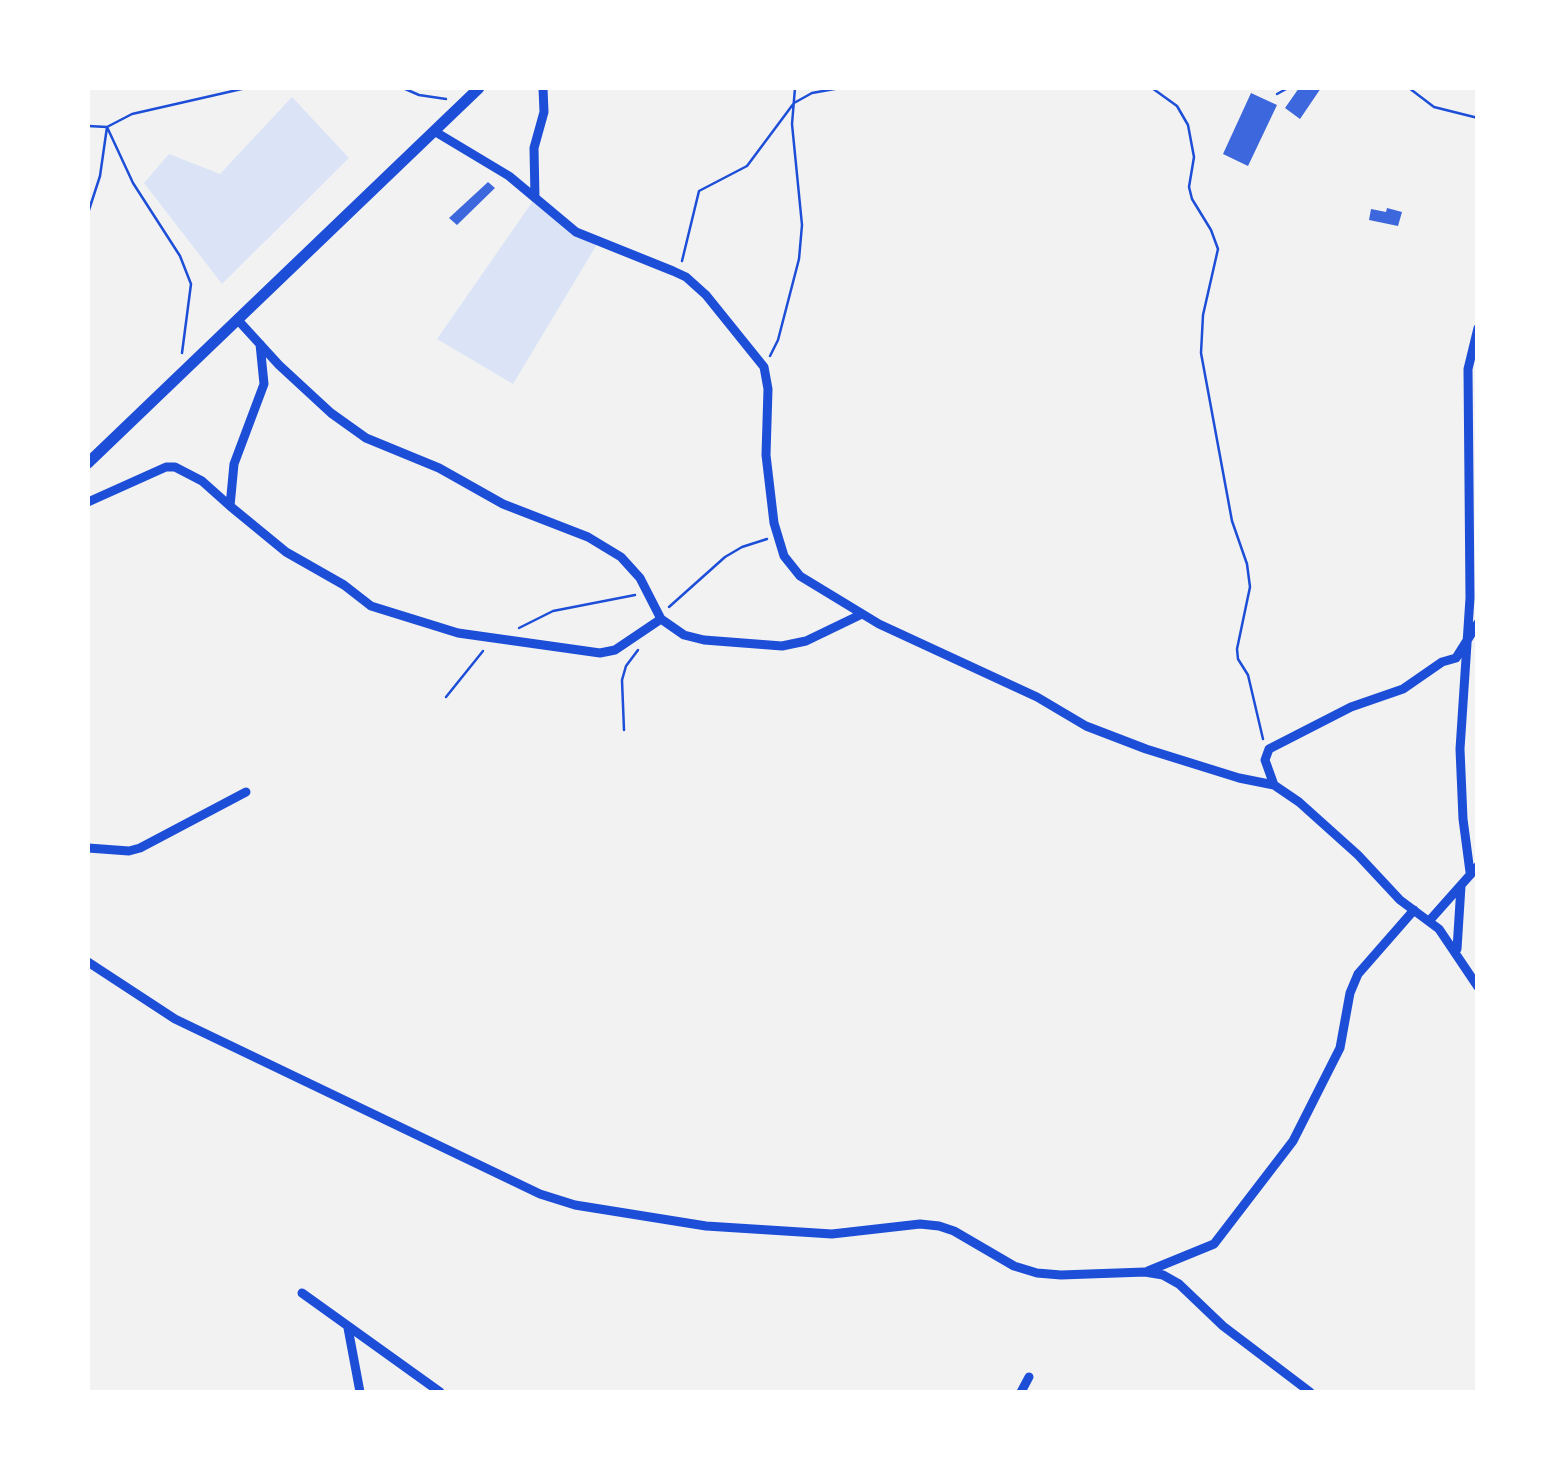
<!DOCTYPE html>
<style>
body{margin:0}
#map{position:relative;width:1565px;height:1480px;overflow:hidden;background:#f2f2f2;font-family:"PT Sans",sans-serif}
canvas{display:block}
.frame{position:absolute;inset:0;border:90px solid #fff;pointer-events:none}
</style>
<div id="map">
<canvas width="1565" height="1480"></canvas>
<div class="frame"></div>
</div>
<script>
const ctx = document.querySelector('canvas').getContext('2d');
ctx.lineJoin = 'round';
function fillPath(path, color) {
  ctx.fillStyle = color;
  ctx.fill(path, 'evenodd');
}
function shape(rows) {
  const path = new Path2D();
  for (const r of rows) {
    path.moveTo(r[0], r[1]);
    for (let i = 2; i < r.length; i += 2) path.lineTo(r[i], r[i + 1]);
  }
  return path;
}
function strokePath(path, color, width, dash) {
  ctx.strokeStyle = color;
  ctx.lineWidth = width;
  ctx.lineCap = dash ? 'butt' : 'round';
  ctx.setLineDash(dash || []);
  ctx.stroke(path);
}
fillPath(shape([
 [292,97,349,158,222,284,144,183,169,154,220,174],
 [535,198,561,221,599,241,513,384,437,339]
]), '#dbe4f7');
fillPath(shape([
 [1299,88,1321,88,1300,119,1285,108],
 [1251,93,1277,105,1248,166,1223,154],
 [488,182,495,188,457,225,449,218],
 [1387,208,1402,212,1398,226,1369,220,1371,209,1386,212]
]), '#3d67dc');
strokePath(shape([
 [403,88,419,95,446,99],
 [1152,88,1177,106,1188,125,1194,157,1189,187,1192,199,1211,230,1218,249,1203,315,1201,353,1232,521,1247,564,1250,587,1237,649,1238,659,1248,675,1263,739],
 [1409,88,1434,107,1478,118],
 [1277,94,1288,88],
 [88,126,107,127,100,176,88,213],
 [682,261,699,191,747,166,794,103,812,93,840,88],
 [182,353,191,284,180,256,133,183,107,127,132,114,246,88],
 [770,356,778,340,799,259,802,225,792,124,795,88],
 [669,607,725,557,742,547,767,539],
 [519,628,553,611,635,595],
 [446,697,483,651],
 [624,730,622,680,626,666,638,650]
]), '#1d4ed8', 2.5);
strokePath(shape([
 [434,131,509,176,576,232,673,271,686,277,706,295,764,367,768,389,766,455,774,523,784,556,800,576,879,624,1037,697,1086,726,1146,749,1239,778,1274,785,1299,802,1358,855,1400,900,1439,929,1478,987],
 [535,198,534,148,544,112,543,88],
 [237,319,279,365,331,413,366,438,439,468,503,504,588,537,621,557,640,578,661,619,684,635,704,640,782,646,806,641,862,614],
 [260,344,264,384,234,464,230,506,286,552,344,585,371,606,458,633,600,653,615,650,661,619],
 [88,502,166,467,175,467,202,481,230,506],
 [1274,785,1265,760,1269,749,1351,707,1403,689,1442,662,1456,658,1478,623],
 [88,848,129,851,140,848,246,792],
 [1470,872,1463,819,1460,749,1470,598,1468,369,1478,328],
 [1430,920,1478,866],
 [1457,949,1461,886],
 [88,962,175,1019,540,1194,575,1205,706,1226,832,1234,920,1224,939,1226,954,1231,1014,1266,1037,1273,1061,1275,1145,1272,1163,1275,1179,1284,1223,1326,1310,1392],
 [1148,1271,1214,1244,1293,1141,1340,1048,1350,993,1358,974,1414,910],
 [302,1293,440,1392],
 [348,1328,360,1392],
 [1021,1392,1029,1377]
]), '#1d4ed8', 9);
strokePath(shape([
 [88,463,479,88]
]), '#1d4ed8', 11);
</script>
